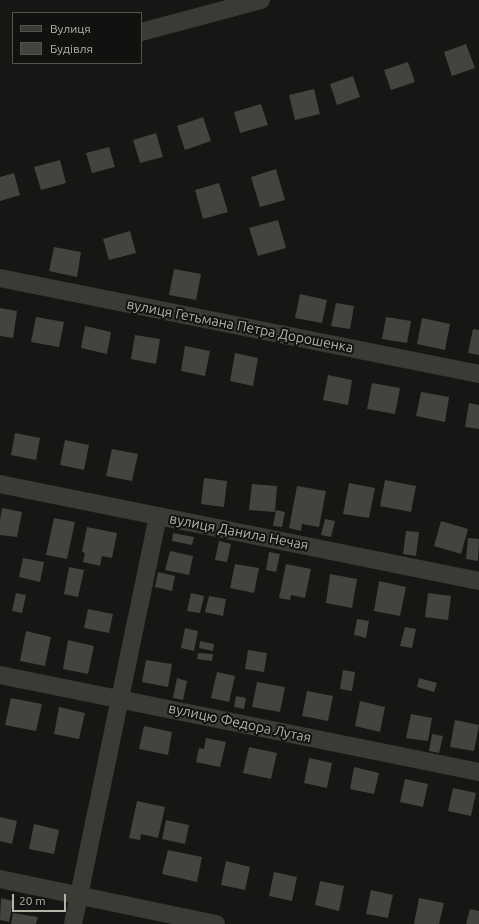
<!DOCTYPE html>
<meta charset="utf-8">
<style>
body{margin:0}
#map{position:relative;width:479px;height:924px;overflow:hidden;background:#161615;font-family:Ubuntu,sans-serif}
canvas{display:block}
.legend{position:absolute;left:12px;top:12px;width:130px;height:52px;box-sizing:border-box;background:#111110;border:1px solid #53524d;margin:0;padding:5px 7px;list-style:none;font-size:12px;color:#b5b4a8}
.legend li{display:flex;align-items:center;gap:8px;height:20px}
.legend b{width:20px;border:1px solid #53524d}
.scale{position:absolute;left:12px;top:894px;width:54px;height:18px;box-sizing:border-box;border:2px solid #b5b4a8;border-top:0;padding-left:5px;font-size:12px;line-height:14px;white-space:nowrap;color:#b5b4a8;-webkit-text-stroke:3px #111110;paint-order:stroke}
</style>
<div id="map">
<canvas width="479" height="924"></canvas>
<ul class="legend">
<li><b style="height:5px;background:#3b3b36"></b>Вулиця</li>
<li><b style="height:11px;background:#43433f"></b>Будівля</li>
</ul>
<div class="scale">20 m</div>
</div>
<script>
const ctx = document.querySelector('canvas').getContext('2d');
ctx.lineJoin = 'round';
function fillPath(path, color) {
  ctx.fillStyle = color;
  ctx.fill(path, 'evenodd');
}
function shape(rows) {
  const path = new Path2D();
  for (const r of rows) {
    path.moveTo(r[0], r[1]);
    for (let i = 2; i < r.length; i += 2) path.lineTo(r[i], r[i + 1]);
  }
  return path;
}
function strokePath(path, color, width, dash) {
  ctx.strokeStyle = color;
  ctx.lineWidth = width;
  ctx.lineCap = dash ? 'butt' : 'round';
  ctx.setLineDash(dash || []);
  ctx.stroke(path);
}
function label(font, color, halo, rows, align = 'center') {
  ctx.font = font + ' Ubuntu,sans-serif';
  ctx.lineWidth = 4;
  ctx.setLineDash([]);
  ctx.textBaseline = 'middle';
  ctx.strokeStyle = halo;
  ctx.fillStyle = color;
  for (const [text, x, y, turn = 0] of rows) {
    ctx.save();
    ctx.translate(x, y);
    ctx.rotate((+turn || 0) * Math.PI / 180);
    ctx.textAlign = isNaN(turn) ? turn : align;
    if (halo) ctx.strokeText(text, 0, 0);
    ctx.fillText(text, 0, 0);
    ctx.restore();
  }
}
fillPath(shape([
 [466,44,475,68,452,76,444,52],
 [408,62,415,82,391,90,384,70],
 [353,76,360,97,337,105,330,84],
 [314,89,320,114,295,120,289,95],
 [261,104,268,125,240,133,234,112],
 [203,117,211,141,185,150,177,126],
 [156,133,163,157,140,163,133,140],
 [109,147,115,167,92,173,86,153],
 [60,160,66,183,41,190,34,167],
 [276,169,285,200,260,207,251,177],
 [14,173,20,195,0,201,0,177],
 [219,183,228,212,203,219,195,190],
 [278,220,286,248,258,256,249,228],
 [130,231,136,253,109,260,103,239],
 [54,247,81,252,77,277,49,271],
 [174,269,201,274,196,300,169,295],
 [300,294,327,300,322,323,295,318],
 [336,303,354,306,350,329,331,326],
 [0,308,17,311,13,338,0,336],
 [36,317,64,322,59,347,31,342],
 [386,317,411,321,407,343,382,339],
 [422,318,450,324,445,350,417,344],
 [85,326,111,332,107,354,81,348],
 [473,329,479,330,479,355,468,353],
 [135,335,160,339,156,364,131,359],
 [185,346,210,351,205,376,181,371],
 [235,353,258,358,253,386,230,381],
 [328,375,352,380,348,405,323,400],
 [372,383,400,388,395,414,367,409],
 [421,392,449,397,445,422,416,416],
 [469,403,479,405,479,429,465,427],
 [15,433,40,438,36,460,11,455],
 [65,440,89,445,84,470,60,465],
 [112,449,138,454,132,481,106,476],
 [204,478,227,481,224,507,201,504],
 [385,480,416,486,411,512,380,506],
 [349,483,375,488,369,518,343,514],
 [252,484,277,486,275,512,249,510],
 [297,486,326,491,319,527,302,524,301,531,289,528],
 [2,508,22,512,17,537,0,535,0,520],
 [276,510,285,512,282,527,273,526],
 [54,518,75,522,67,559,46,555],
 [325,519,335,521,331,537,321,535],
 [441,521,468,529,461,554,434,546],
 [87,527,117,533,112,558,102,556,100,566,83,562,85,553,82,552],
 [406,531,419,532,416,556,403,554],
 [173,533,194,537,192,545,172,541],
 [468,538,479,539,478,561,466,559],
 [219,541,231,544,227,562,215,560],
 [170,551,193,556,189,575,165,570],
 [269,552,280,554,276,572,266,570],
 [23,558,44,562,40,582,19,577],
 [235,564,259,568,254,593,230,588],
 [286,564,311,569,305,598,291,595,290,600,279,598],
 [69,567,84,570,78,597,64,594],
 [158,572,175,576,172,591,155,587],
 [330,574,357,579,352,608,326,603],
 [379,581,406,587,400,616,374,611],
 [16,593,26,595,22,613,12,611],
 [191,593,204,596,200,613,187,611],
 [428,593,451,596,448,620,425,617],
 [209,596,226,599,223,616,205,612],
 [88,609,113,614,109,633,84,628],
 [357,619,369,621,366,638,354,635],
 [405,627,416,629,412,648,400,646],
 [185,628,198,631,194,651,181,648],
 [26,631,51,637,45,666,20,661],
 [68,640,94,646,88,674,63,669],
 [200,641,214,644,213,651,199,648],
 [248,650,267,653,264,672,245,669],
 [198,653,213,654,212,661,197,659],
 [146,660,172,664,168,687,142,682],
 [343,670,355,672,352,691,340,689],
 [217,672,235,676,229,702,211,698],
 [177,678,187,681,183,700,173,698],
 [419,678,437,683,434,692,417,687],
 [257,682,285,687,280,712,252,707],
 [307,691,333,696,328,721,302,716],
 [236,696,246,698,244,709,234,707],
 [11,698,42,704,36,731,5,725],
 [360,701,385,707,380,732,355,726],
 [59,707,85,713,79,739,54,734],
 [411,714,432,718,428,741,406,738],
 [455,720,479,725,474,751,450,747],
 [144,726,172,732,168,755,139,749],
 [432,734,443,736,439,753,429,751],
 [206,738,226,742,220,767,196,762,199,748,204,749],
 [249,747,277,753,271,779,243,773],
 [309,758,332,763,327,788,304,783],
 [354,767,379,773,374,794,350,789],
 [405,779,428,784,423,807,400,802],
 [453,788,476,793,471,816,448,811],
 [137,801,165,807,158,838,141,834,140,840,129,838],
 [0,817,17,821,12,844,0,841],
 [166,820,189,825,185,844,162,839],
 [34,824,59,830,54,854,29,849],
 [168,850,202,857,197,882,162,874],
 [226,861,250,867,245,890,221,885],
 [274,872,297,877,292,901,269,896],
 [320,881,344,886,339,911,315,905],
 [371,890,393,895,388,918,366,914],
 [1,898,13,901,9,922,0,920],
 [419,898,444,903,439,924,414,924],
 [470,909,479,911,479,924,466,924],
 [13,913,38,917,36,924,11,924]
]), '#43433f');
strokePath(shape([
 [141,32,261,0],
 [0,278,479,374],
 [0,484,479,581],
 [0,675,479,772],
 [0,879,216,924],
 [73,924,158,516]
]), '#3b3b36', 18);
label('14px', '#b5b4a8', '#111110', [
 ["вулиця Гетьмана Петра Дорошенка",240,326,11],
 ["вулиця Данила Нечая",239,532,11],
 ["вулицю Федора Лутая",240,723,12]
]);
</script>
